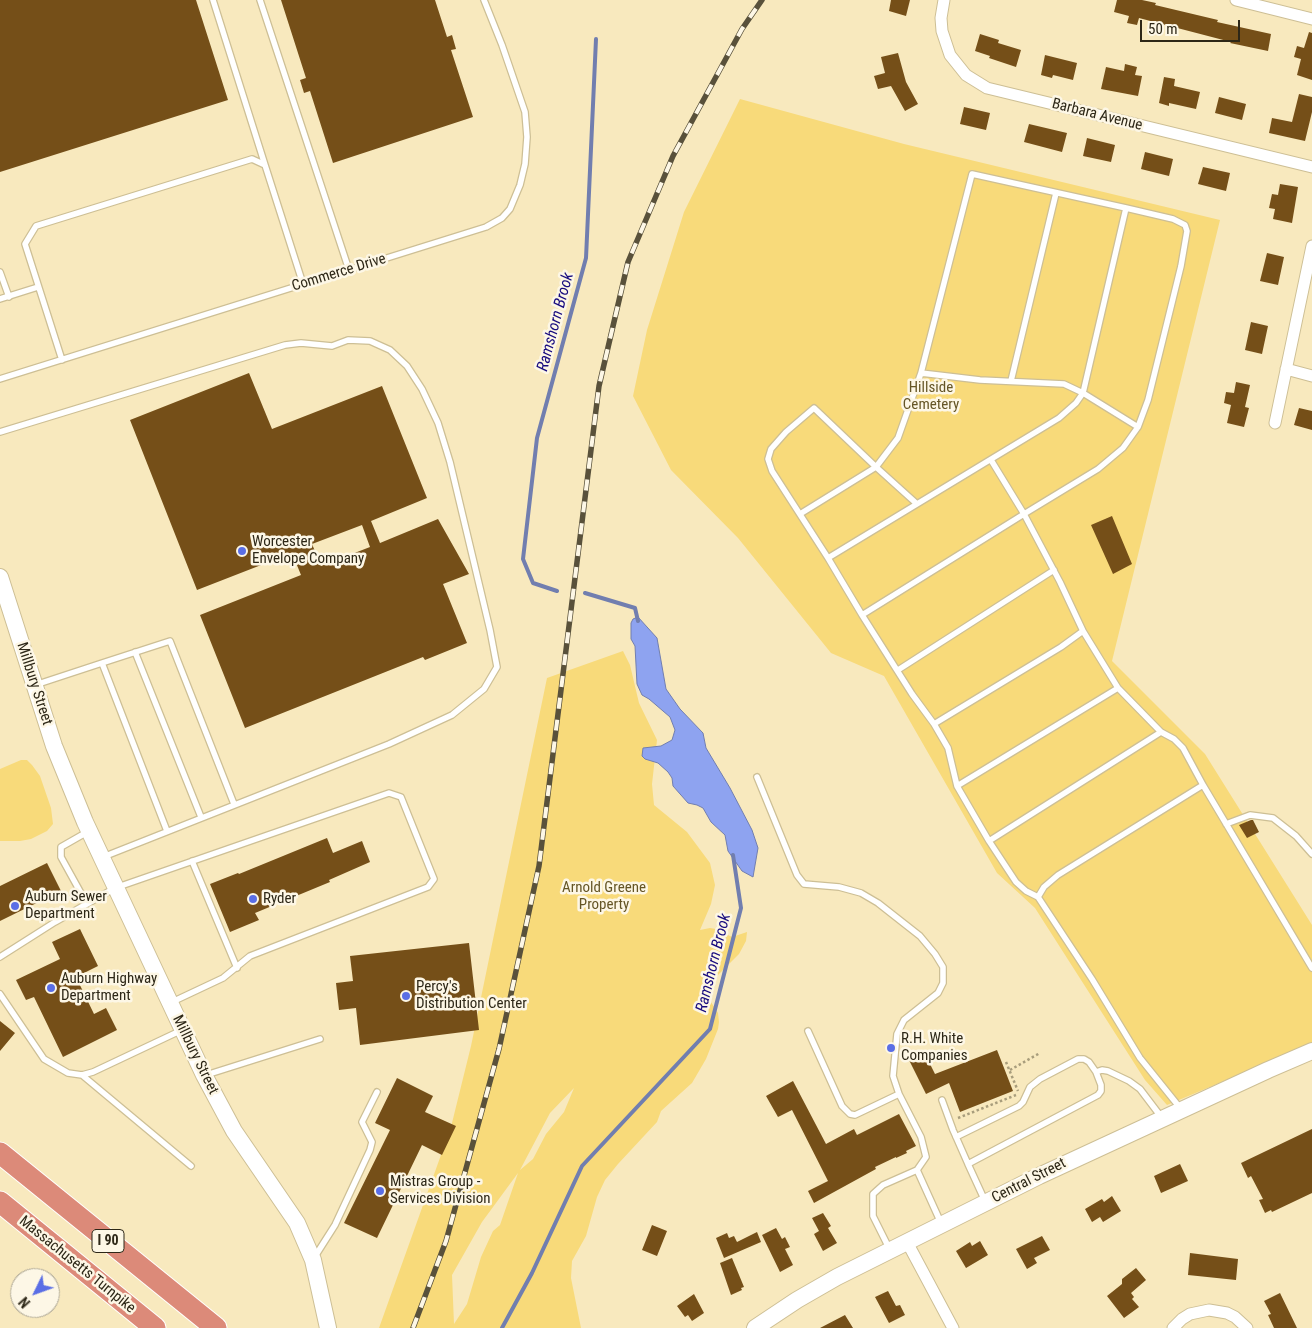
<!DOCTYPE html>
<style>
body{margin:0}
#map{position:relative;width:1312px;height:1328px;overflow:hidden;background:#f8e9be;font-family:"Roboto Condensed",sans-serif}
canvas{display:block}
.north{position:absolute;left:10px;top:1268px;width:50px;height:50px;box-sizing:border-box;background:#fdf7e6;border:1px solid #aaa493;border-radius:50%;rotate:228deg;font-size:14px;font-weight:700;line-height:20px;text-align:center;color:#2d2717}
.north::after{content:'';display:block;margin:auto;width:18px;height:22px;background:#5a6ee5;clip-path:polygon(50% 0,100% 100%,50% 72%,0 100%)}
.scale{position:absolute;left:1140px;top:20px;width:100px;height:22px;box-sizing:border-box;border:2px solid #2d2717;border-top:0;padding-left:6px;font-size:15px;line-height:18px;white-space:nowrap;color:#2d2717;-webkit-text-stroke:4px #fdf7e6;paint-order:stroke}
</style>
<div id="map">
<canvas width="1312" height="1328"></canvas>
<div class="north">N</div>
<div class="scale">50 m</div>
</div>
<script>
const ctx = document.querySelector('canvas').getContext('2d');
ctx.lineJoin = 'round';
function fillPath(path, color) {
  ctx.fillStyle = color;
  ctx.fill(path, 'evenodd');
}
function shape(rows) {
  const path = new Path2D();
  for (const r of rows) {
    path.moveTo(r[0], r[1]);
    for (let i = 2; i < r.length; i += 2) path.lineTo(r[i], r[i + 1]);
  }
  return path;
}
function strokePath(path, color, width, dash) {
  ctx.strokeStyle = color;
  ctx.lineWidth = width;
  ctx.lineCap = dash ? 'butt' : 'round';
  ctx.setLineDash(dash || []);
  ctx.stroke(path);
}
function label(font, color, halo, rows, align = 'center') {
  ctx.font = font + ' "Roboto Condensed",sans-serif';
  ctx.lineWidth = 5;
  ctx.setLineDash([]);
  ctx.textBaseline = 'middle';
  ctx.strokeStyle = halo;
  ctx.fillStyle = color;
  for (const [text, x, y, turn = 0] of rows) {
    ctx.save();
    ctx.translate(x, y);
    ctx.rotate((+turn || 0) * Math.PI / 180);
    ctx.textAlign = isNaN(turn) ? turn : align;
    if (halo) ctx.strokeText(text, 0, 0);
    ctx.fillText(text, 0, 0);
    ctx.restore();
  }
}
fillPath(shape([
 [740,99,904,144,1220,220,1112,661,1205,754,1312,925,1312,1044,1167,1105,1145,1080,1035,908,997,873,884,676,831,653,738,538,671,470,633,396,647,330,684,212],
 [623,651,630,665,639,703,657,740,652,784,654,805,687,832,710,863,715,885,711,904,700,930,710,928,716,929,732,937,747,932,746,941,739,954,716,977,710,986,709,999,718,1013,719,1022,718,1029,706,1059,692,1083,661,1111,657,1122,618,1164,605,1180,597,1197,586,1236,572,1261,571,1278,581,1328,379,1328,451,1127,471,1046,547,678],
 [574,1088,564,1112,546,1134,533,1159,520,1170,550,1113],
 [518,1173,500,1225,493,1231,481,1257,467,1304,454,1324,452,1275,482,1222],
 [21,760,27,760,32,765,40,776,51,808,53,824,47,831,31,839,20,841,0,841,0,769]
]), '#f8da7a');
const water = shape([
 [638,617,657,638,666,689,680,709,703,733,706,748,730,788,752,830,758,848,753,877,742,871,728,851,725,835,711,822,703,808,697,805,688,803,673,786,672,778,668,772,658,763,645,759,642,756,643,748,661,746,672,740,675,730,670,717,649,699,642,695,637,684,635,646,631,639,631,623,633,619,638,617]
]);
fillPath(water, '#8ea3f0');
strokePath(water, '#717eaf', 1);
strokePath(shape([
 [557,591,533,583,523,559,537,438,586,258,596,39],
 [585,593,635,608,638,621],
 [502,1328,532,1273,582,1166,710,1029,741,908,733,855]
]), '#717eaf', 4);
fillPath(shape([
 [0,0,196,0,228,100,0,172],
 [281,0,435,0,447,37,452,35,456,49,451,50,473,117,333,163,310,91,304,93,300,80,306,78],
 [891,0,910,0,906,16,889,11],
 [1117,0,1142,0,1156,3,1155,5,1218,20,1217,22,1271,34,1268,51,1230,43,1231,42,1139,18,1137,25,1127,23,1129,16,1114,12],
 [1309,32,1312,33,1312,80,1297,75,1301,59,1294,57,1297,46,1304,48],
 [980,34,999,40,998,43,1021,50,1016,67,989,58,990,56,975,51],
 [898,53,906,82,918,104,905,111,891,86,878,89,874,76,885,73,881,57],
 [1045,55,1077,63,1073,80,1053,75,1052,78,1041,75],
 [1125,64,1137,67,1135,75,1142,76,1138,96,1101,89,1106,67,1124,71],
 [1164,77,1175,79,1174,86,1200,92,1196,109,1169,103,1169,106,1159,103],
 [1299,94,1312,97,1312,112,1305,141,1269,133,1272,118,1292,122],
 [1219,97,1246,104,1242,120,1215,113],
 [964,107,990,113,986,130,960,124],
 [1029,124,1067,133,1062,152,1024,142],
 [1087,138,1115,145,1111,162,1083,156],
 [1145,152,1173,159,1169,176,1141,169],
 [1203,167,1230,173,1226,191,1198,184],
 [1280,184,1298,187,1292,223,1273,219,1275,209,1269,208,1272,194,1278,195],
 [1267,253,1284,257,1278,285,1260,281],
 [1251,322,1268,326,1262,354,1245,350],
 [249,373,272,429,382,386,427,498,371,521,380,543,438,519,469,574,443,584,467,643,425,660,423,657,245,728,200,615,301,575,292,553,197,590,130,420],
 [362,525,370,547,321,566,312,544],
 [1236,382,1250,385,1245,407,1249,408,1244,427,1227,423,1231,405,1224,403,1226,392,1234,393],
 [1299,408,1312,411,1312,430,1294,425],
 [1112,516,1132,564,1113,574,1091,525],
 [1251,820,1253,820,1259,832,1247,838,1239,825],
 [327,838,333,853,362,841,370,862,329,880,330,882,255,913,259,920,230,932,210,884,238,873,239,874],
 [47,863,61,891,0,921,0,886],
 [80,929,98,966,76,977,94,1014,106,1008,117,1030,63,1057,34,997,26,1000,16,980,60,959,52,942],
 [469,943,479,1030,360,1045,356,1008,339,1010,336,983,353,981,350,956],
 [0,1021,15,1033,0,1051],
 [997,1050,1013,1091,960,1112,949,1083,926,1094,909,1060,924,1052,935,1074],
 [397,1078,433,1096,425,1112,456,1126,442,1155,422,1145,377,1238,344,1223,390,1130,375,1123],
 [793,1081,826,1144,854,1129,857,1135,899,1114,916,1146,906,1151,907,1153,896,1158,896,1157,875,1167,876,1169,814,1203,808,1191,828,1181,792,1110,778,1117,766,1096],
 [1312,1129,1312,1193,1272,1212,1271,1210,1265,1213,1259,1200,1263,1199,1251,1176,1248,1178,1241,1163],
 [1180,1164,1188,1181,1161,1193,1154,1176],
 [1112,1196,1121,1211,1103,1222,1100,1217,1092,1222,1085,1209,1102,1199,1104,1202],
 [823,1213,831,1226,828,1228,837,1243,823,1251,814,1234,819,1231,812,1218],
 [652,1225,667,1231,657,1256,642,1250],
 [776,1228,782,1239,785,1237,790,1247,785,1249,793,1265,780,1272,762,1235],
 [757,1232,761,1242,724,1258,716,1238,727,1233,729,1238,734,1236,737,1242],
 [1042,1236,1050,1250,1034,1258,1037,1263,1027,1269,1016,1249],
 [980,1241,988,1255,966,1268,956,1251,970,1242,972,1246],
 [1190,1253,1238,1259,1236,1280,1188,1275],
 [732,1258,744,1287,741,1288,742,1290,731,1295,720,1263],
 [1136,1268,1146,1280,1131,1293,1134,1297,1132,1299,1139,1307,1124,1318,1107,1296,1122,1284,1122,1279],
 [888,1291,896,1306,900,1305,905,1315,889,1323,875,1297],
 [1280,1293,1297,1328,1274,1328,1268,1315,1271,1314,1264,1301],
 [694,1294,704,1313,692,1321,688,1315,685,1317,677,1306],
 [845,1315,853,1328,820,1328]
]), '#754f18');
const lane = shape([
 [213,0,265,165],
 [260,0,349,270],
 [1126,208,1173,219,1185,225,1187,231,1181,266,1148,400,1138,427],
 [0,272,9,297],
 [0,299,38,287],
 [62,360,25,244,36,226,252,159,265,165,303,284],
 [0,379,486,227,502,218,510,209,520,185,525,164,527,137,525,112,502,45,484,0],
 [1011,381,1056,193],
 [0,432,285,345,301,343,332,346,348,340,370,341,390,350,407,366,422,389,438,423,450,462,490,630,497,667,484,689,452,715,389,744,103,857],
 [917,504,1059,418,1076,403,1083,393,1138,427,1123,448,1098,469,1024,514,991,460],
 [800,514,876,467,917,504,828,558,772,471,768,459,771,449,786,432,814,408,876,467,898,438,921,373,980,380,1064,384,1083,393,1126,208,972,174,921,373],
 [828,558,862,615,1024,514,1060,582,1083,631,1061,647,934,724,912,694,862,615],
 [135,652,201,817],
 [898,670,1054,570],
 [35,685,102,663],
 [1118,688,1161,732,1174,739,1183,748,1203,785],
 [934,724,948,748,957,786,1118,688,1083,631],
 [757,777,797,875,804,884,839,887,861,893,878,903,920,936,935,954,943,967,943,983,938,993,904,1020,897,1034,893,1076,899,1094,921,1137,926,1157,917,1170,883,1185,873,1194,873,1216,889,1248],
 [957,786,989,841,1161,732],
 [1226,824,1250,815,1273,818,1296,836,1312,854],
 [167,831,102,663,170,641,234,804],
 [989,841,1016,882,1026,891,1038,897],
 [192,861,237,968],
 [87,904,61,857,61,847,89,831],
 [0,957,55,922,115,888,389,793,401,797,434,879,428,887,250,956,223,978,172,1002],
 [0,994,44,1059,68,1073,82,1075,93,1072,182,1030],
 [808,1031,842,1106,850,1114,855,1115,899,1094],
 [82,1075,191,1166],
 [206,1075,320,1039],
 [942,1100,953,1130,968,1164],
 [1181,1109,1140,1058,1092,979,1038,897,1044,887,1058,875,1203,785,1312,968],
 [956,1137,1019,1106,1023,1102,1030,1087,1040,1079,1078,1059,1084,1059,1089,1062,1096,1072],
 [917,1170,941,1223],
 [985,1201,968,1164,1098,1095,1101,1091,1101,1085,1096,1072,1102,1070,1108,1071,1129,1081,1140,1089,1162,1118],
 [314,1258,335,1225,370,1150,372,1142,362,1122,377,1092]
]);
const street = shape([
 [944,0,941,18,942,31,950,55,966,75,987,88,1312,167],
 [1236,0,1312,19],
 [1286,369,1312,376],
 [1275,423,1312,246],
 [907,1242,953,1328],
 [1173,1328,1182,1319,1190,1314,1209,1310,1227,1313,1235,1317,1247,1328]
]);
const secondary = shape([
 [0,577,54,746,85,822,204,1075,234,1131,297,1223,313,1260,328,1328],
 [755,1328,797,1300,837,1277,1039,1176,1268,1070,1312,1051]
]);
const highway = shape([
 [0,1153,216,1328],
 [0,1202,155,1328]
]);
strokePath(lane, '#cdbf95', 8);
strokePath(street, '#cdbf95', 13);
strokePath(secondary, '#cdbf95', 18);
strokePath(highway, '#fff', 23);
strokePath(shape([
 [1006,1062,1018,1091],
 [1010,1070,1040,1053],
 [958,1118,1016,1095]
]), '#a89d7c', 2.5, [2.5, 2.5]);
strokePath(lane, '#fff', 5.5);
strokePath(street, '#fff', 11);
strokePath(secondary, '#fff', 16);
strokePath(highway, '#dc8a79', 21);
const rail = shape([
 [413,1328,446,1241,499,1049,539,866,599,386,628,262,673,156,742,29,762,0]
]);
strokePath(rail, '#59513b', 5.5);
strokePath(rail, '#fdf7e6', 4, [11]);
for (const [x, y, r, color] of [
 [242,551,5,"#5a6ee5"],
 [253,899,5,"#5a6ee5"],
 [15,906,5,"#5a6ee5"],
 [51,988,5,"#5a6ee5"],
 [406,996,5,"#5a6ee5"],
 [891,1048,5,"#5a6ee5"],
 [380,1191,5,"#5a6ee5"]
]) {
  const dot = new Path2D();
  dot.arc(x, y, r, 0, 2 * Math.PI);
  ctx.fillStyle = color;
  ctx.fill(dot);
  strokePath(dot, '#fdf7e6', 2);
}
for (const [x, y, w] of [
 [108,1241,32]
]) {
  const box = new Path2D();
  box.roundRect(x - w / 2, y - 11.5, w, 23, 4);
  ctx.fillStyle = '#fdf7e6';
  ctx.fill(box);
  strokePath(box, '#2d2717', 1);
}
label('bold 14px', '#2d2717', null, [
 ["I 90",108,1241]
]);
label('15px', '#2d2717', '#fdf7e6', [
 ["Barbara Avenue",1097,115,14],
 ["Commerce Drive",339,273,-17],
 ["Millbury Street",34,684,72],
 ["Millbury Street",195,1055,64],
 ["Central Street",1029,1181,-27],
 ["Massachusetts Turnpike",77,1265,39]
]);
label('15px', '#655525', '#fdf7e6', [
 ["Hillside",931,388],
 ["Cemetery",931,405],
 ["Arnold Greene",604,888],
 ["Property",604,905]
]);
label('15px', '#2d2717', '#fdf7e6', [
 ["Worcester",252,542],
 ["Envelope Company",252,559],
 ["Auburn Sewer",25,897],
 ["Department",25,914],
 ["Ryder",263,899],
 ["Auburn Highway",61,979],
 ["Department",61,996],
 ["Percy's",416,987],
 ["Distribution Center",416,1004],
 ["R.H. White",901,1039],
 ["Companies",901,1056],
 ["Mistras Group -",390,1182],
 ["Services Division",390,1199]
], 'left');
label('italic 16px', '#180c7f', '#fdf7e6', [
 ["Ramshorn Brook",556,322,-75],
 ["Ramshorn Brook",714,963,-76]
]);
</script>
